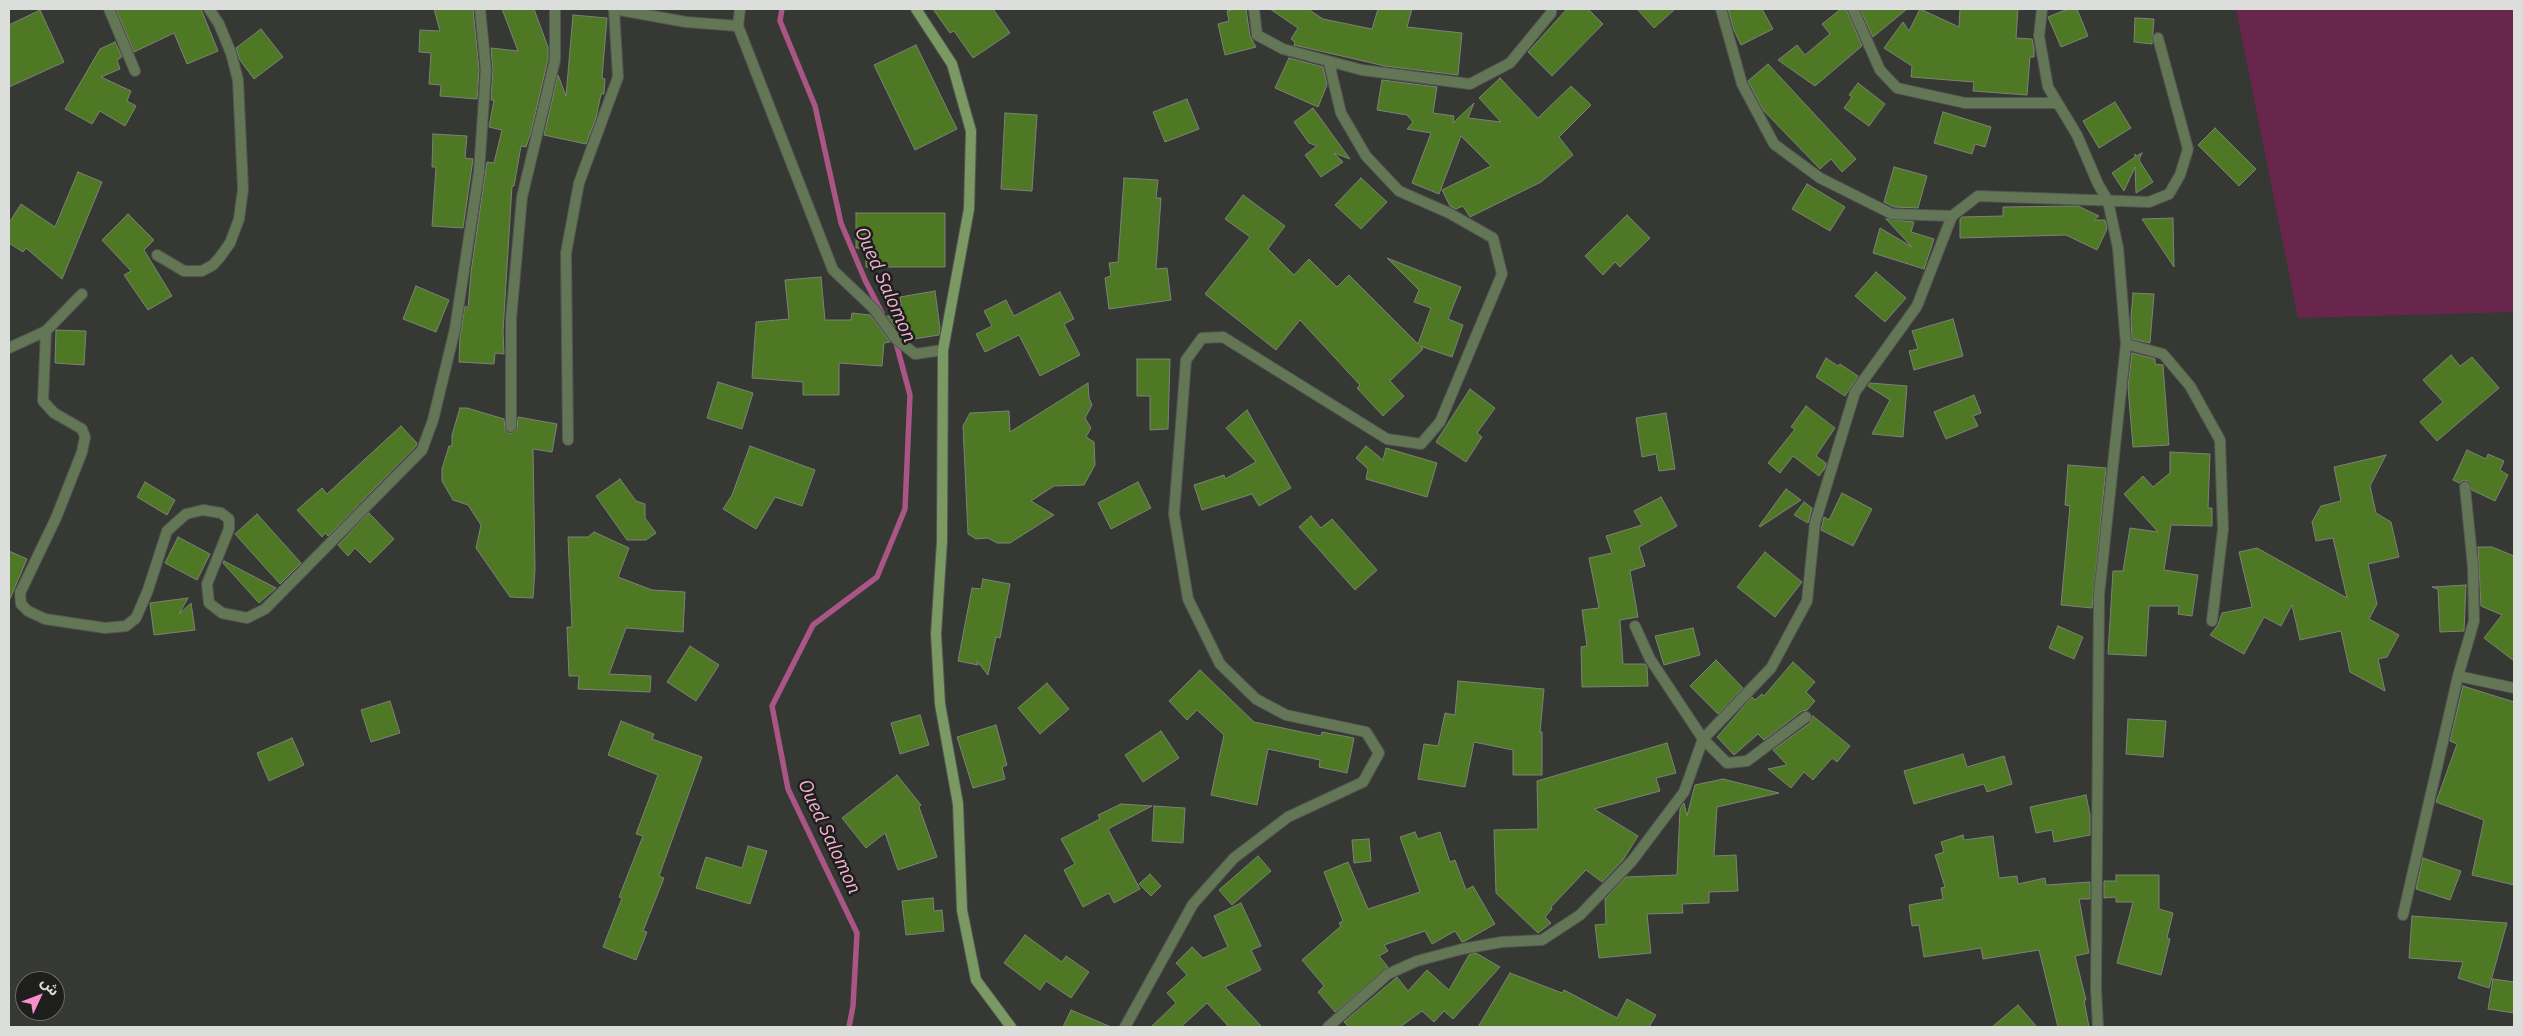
<!DOCTYPE html>
<meta charset="utf-8">
<style>
body{margin:0}
#map{position:relative;width:2523px;height:1036px;overflow:hidden;background:#353833;font-family:"IBM Plex Sans","Noto Sans Arabic",sans-serif}
canvas{display:block}
.frame{position:absolute;inset:0;border:10px solid #dcdedb;pointer-events:none}
.north{position:absolute;left:15px;top:971px;width:50px;height:50px;box-sizing:border-box;background:#1e1f1d;border:1px solid #6a6b69;border-radius:50%;rotate:47deg;font-size:14px;font-weight:700;line-height:20px;text-align:center;color:#dcdedb}
.north::after{content:'';display:block;margin:auto;width:18px;height:22px;background:#f98fca;clip-path:polygon(50% 0,100% 100%,50% 72%,0 100%)}
</style>
<div id="map">
<canvas width="2523" height="1036"></canvas>
<div class="frame"></div>
<div class="north">ش</div>
</div>
<script>
const ctx = document.querySelector('canvas').getContext('2d');
ctx.lineJoin = 'round';
function fillPath(path, color) {
  ctx.fillStyle = color;
  ctx.fill(path, 'evenodd');
}
function shape(rows) {
  const path = new Path2D();
  for (const r of rows) {
    path.moveTo(r[0], r[1]);
    for (let i = 2; i < r.length; i += 2) path.lineTo(r[i], r[i + 1]);
  }
  return path;
}
function strokePath(path, color, width, dash) {
  ctx.strokeStyle = color;
  ctx.lineWidth = width;
  ctx.lineCap = dash ? 'butt' : 'round';
  ctx.setLineDash(dash || []);
  ctx.stroke(path);
}
function label(font, color, halo, rows, align = 'center') {
  ctx.font = font + ' "IBM Plex Sans",sans-serif';
  ctx.lineWidth = 5;
  ctx.setLineDash([]);
  ctx.textBaseline = 'middle';
  ctx.strokeStyle = halo;
  ctx.fillStyle = color;
  for (const [text, x, y, turn = 0] of rows) {
    ctx.save();
    ctx.translate(x, y);
    ctx.rotate((+turn || 0) * Math.PI / 180);
    ctx.textAlign = isNaN(turn) ? turn : align;
    if (halo) ctx.strokeText(text, 0, 0);
    ctx.fillText(text, 0, 0);
    ctx.restore();
  }
}
fillPath(shape([
 [2236,9,2514,9,2514,312,2298,318]
]), '#68264d');
strokePath(shape([
 [782,9,780,21,815,106,841,223,865,280,882,313],
 [849,1027,853,1006,857,933,788,789,772,706,813,625,877,577,905,509,910,395,895,339]
]), '#a95585', 5.5);
const building = shape([
 [116,9,201,9,218,51,187,64,174,33,134,52,116,9],
 [434,9,473,9,479,70,477,99,440,96,441,85,429,84,431,53,419,52,420,30,440,31,434,9],
 [502,9,534,9,548,47,548,59,531,132,526,147,521,146,514,186,512,186,503,331,504,354,495,353,494,364,459,362,460,337,465,306,468,308,471,272,487,162,494,163,502,130,489,127,494,100,491,100,493,70,491,48,518,51,502,9],
 [933,9,993,9,1010,33,973,58,954,31,950,33,933,9],
 [1235,9,1246,9,1250,36,1256,47,1225,55,1218,24,1229,21,1227,11,1235,9],
 [1270,9,1308,9,1323,19,1372,29,1378,9,1412,9,1407,27,1462,33,1458,75,1385,66,1294,45,1295,42,1291,39,1298,28,1270,9],
 [1567,9,1588,9,1603,24,1552,76,1528,52,1567,9],
 [1637,9,1675,9,1654,28,1637,9],
 [1728,9,1762,9,1773,29,1741,45,1734,30,1728,9],
 [1841,9,1846,9,1862,46,1815,86,1778,60,1797,45,1805,55,1830,34,1822,24,1841,9],
 [1860,9,1907,9,1873,37,1860,9],
 [1920,9,1959,27,1960,9,2018,9,2016,38,2032,39,2034,48,2034,57,2030,57,2027,95,1973,91,1974,82,1911,77,1912,66,1884,48,1903,22,1909,31,1920,9],
 [2068,9,2077,9,2088,36,2061,47,2048,17,2068,9],
 [40,10,64,62,9,87,9,25,40,10],
 [573,15,607,18,602,78,605,79,604,94,601,94,596,118,586,144,544,135,558,75,566,96,573,15],
 [2135,18,2154,19,2152,44,2134,42,2135,18],
 [261,29,283,57,254,79,240,60,236,48,261,29],
 [115,42,122,57,117,60,120,69,101,77,131,91,127,101,136,106,125,126,100,111,92,124,65,109,100,49,115,42],
 [916,45,957,129,915,150,874,65,916,45],
 [1289,58,1323,67,1327,85,1318,107,1275,88,1289,58],
 [1768,64,1856,159,1842,172,1831,159,1820,169,1764,111,1748,81,1768,64],
 [1500,78,1538,118,1571,86,1591,105,1559,137,1573,155,1541,182,1470,217,1463,206,1456,209,1450,206,1442,190,1491,166,1461,136,1439,194,1412,183,1431,133,1407,129,1413,122,1407,115,1377,110,1382,80,1437,87,1433,113,1454,116,1453,123,1474,103,1468,118,1501,122,1479,98,1500,78],
 [1858,83,1885,104,1869,126,1844,108,1852,97,1849,95,1858,83],
 [1187,99,1199,129,1165,142,1153,112,1187,99],
 [2115,102,2131,128,2099,148,2083,121,2115,102],
 [1313,108,1350,159,1334,153,1343,162,1321,177,1305,155,1317,146,1309,143,1294,122,1313,108],
 [1943,112,1991,127,1985,147,1975,144,1972,154,1934,143,1943,112],
 [1005,113,1037,115,1032,191,1001,189,1005,113],
 [2215,128,2256,169,2239,186,2198,145,2215,128],
 [433,134,467,136,465,158,473,159,463,228,432,226,436,167,432,167,433,134],
 [2142,153,2139,160,2153,182,2136,193,2135,167,2124,191,2112,173,2135,157,2135,154,2136,156,2142,153],
 [1894,167,1927,176,1918,208,1894,207,1884,202,1894,167],
 [78,172,102,182,62,279,26,248,23,252,9,243,9,223,21,204,55,227,78,172],
 [1124,178,1158,180,1156,198,1161,198,1156,269,1167,268,1171,300,1109,309,1105,278,1111,276,1109,263,1118,262,1124,178],
 [1361,178,1387,202,1361,229,1335,205,1361,178],
 [1807,184,1845,207,1830,231,1792,209,1807,184],
 [1243,195,1285,226,1268,249,1294,275,1309,259,1337,287,1349,275,1418,344,1431,308,1414,302,1419,290,1387,258,1461,287,1448,319,1463,325,1452,357,1420,346,1423,349,1390,381,1404,396,1383,416,1357,388,1360,385,1300,320,1276,350,1205,294,1250,237,1225,219,1243,195],
 [2078,206,2099,216,2094,220,2105,220,2107,229,2097,250,2066,235,1960,238,1960,219,1962,217,2003,216,2003,207,2078,206],
 [856,213,945,213,945,267,866,267,866,248,856,248,856,213],
 [128,214,154,240,144,250,172,296,148,310,124,275,131,271,102,240,128,214],
 [1627,215,1650,238,1620,267,1615,262,1603,275,1585,256,1627,215],
 [2173,218,2174,267,2142,219,2173,218],
 [1886,219,1914,222,1911,232,1934,239,1924,269,1873,253,1880,228,1912,247,1886,219],
 [1876,272,1906,298,1885,322,1855,296,1876,272],
 [821,277,825,320,851,320,852,313,870,315,890,342,884,343,882,366,839,363,839,395,803,395,803,382,752,378,756,322,789,319,785,280,821,277],
 [416,286,449,300,436,332,403,319,416,286],
 [935,291,940,328,939,335,908,340,900,333,887,316,903,317,900,297,935,291],
 [1060,292,1074,319,1064,324,1080,355,1040,376,1019,335,985,352,976,334,992,326,984,311,1006,300,1014,316,1060,292],
 [2133,293,2154,294,2150,343,2132,339,2131,318,2133,293],
 [1953,319,1963,356,1914,370,1909,351,1918,349,1912,331,1953,319],
 [56,330,86,331,84,365,55,363,56,330],
 [2132,353,2155,359,2155,364,2163,365,2169,445,2133,447,2128,387,2132,353],
 [2451,355,2460,366,2472,357,2499,388,2437,441,2420,422,2443,402,2423,380,2451,355],
 [1826,358,1838,366,1840,364,1858,376,1845,396,1816,377,1826,358],
 [1137,359,1170,359,1168,429,1150,430,1150,396,1137,396,1137,359],
 [718,382,753,393,742,429,707,418,718,382],
 [1088,383,1089,398,1092,405,1085,418,1091,428,1086,437,1094,442,1095,465,1084,485,1054,486,1031,501,1054,515,1010,543,997,543,988,538,976,539,968,534,963,426,970,413,1009,411,1010,432,1088,383],
 [1870,383,1907,386,1903,437,1872,434,1890,400,1868,386,1870,383],
 [1470,389,1495,408,1477,433,1482,437,1466,462,1436,442,1470,389],
 [1974,395,1981,413,1973,416,1978,426,1946,439,1934,412,1974,395],
 [1806,406,1835,428,1816,456,1826,463,1825,468,1819,476,1793,456,1780,473,1768,463,1795,429,1791,427,1806,406],
 [460,408,467,408,504,419,505,430,511,434,517,430,518,417,557,424,552,452,533,449,535,569,533,598,510,597,476,548,481,525,468,505,453,500,442,481,442,469,449,446,452,446,452,435,460,408],
 [1247,410,1291,488,1259,506,1252,494,1202,510,1194,485,1224,475,1225,479,1256,462,1226,428,1247,410],
 [1666,413,1675,469,1659,471,1656,454,1642,457,1636,418,1666,413],
 [401,426,417,443,416,446,328,536,325,533,322,537,297,510,322,488,327,494,401,426],
 [750,446,815,470,802,506,775,497,756,529,723,509,732,495,750,446],
 [1366,446,1383,460,1386,448,1437,463,1427,497,1366,479,1368,469,1356,458,1366,446],
 [2467,450,2486,459,2488,454,2504,461,2500,470,2508,475,2495,501,2472,490,2468,481,2464,480,2459,483,2453,480,2467,450],
 [2170,452,2210,454,2208,508,2212,508,2212,526,2171,525,2164,570,2198,575,2192,616,2178,614,2179,606,2149,606,2146,656,2108,654,2113,571,2123,571,2130,528,2158,532,2124,494,2143,476,2153,487,2170,473,2170,452],
 [2386,455,2370,486,2376,513,2391,522,2399,557,2368,564,2377,604,2369,619,2399,635,2387,657,2378,659,2385,691,2350,672,2341,631,2300,640,2292,605,2281,626,2264,617,2244,654,2210,635,2218,625,2222,613,2252,607,2239,552,2257,548,2347,598,2333,538,2316,541,2312,522,2321,506,2341,501,2334,467,2386,455],
 [2068,465,2106,468,2092,608,2061,605,2070,506,2065,505,2068,465],
 [620,479,636,501,645,504,645,518,656,533,646,540,627,540,596,496,620,479],
 [145,482,175,500,167,515,137,497,145,482],
 [1138,482,1151,508,1111,529,1098,503,1138,482],
 [1786,489,1801,500,1760,527,1759,526,1786,489],
 [1842,493,1872,509,1853,546,1821,530,1824,517,1829,520,1842,493],
 [1661,497,1677,526,1639,547,1645,566,1630,571,1638,617,1620,620,1623,664,1645,664,1647,667,1648,686,1582,687,1581,647,1587,646,1582,610,1599,608,1589,558,1612,553,1606,536,1642,525,1634,511,1661,497],
 [1804,502,1812,508,1808,523,1794,515,1804,502],
 [369,513,394,539,370,563,355,548,348,556,338,545,369,513],
 [257,514,301,563,280,584,235,534,257,514],
 [1311,516,1321,528,1332,519,1377,570,1355,590,1299,527,1311,516],
 [594,532,629,548,618,577,652,590,685,592,683,632,626,628,609,674,651,676,650,692,578,689,579,676,569,676,567,627,572,627,568,537,588,537,594,532],
 [178,537,210,554,197,580,165,563,178,537],
 [2478,547,2492,547,2514,556,2514,661,2484,638,2502,615,2481,606,2478,547],
 [9,551,27,559,9,601,9,551],
 [1765,552,1802,582,1775,617,1737,587,1765,552],
 [224,561,276,588,259,603,223,563,224,561],
 [983,579,1010,584,1000,638,996,637,988,675,977,661,978,665,958,661,972,588,981,589,983,579],
 [2466,585,2464,631,2440,632,2438,589,2432,587,2466,585],
 [188,598,179,614,191,603,195,630,154,635,150,603,188,598],
 [2058,626,2083,637,2074,659,2049,648,2058,626],
 [1693,628,1700,655,1664,665,1655,636,1693,628],
 [690,646,719,665,696,701,667,682,690,646],
 [1716,660,1743,688,1718,714,1690,686,1716,660],
 [1793,662,1815,682,1806,692,1815,701,1807,710,1802,711,1764,740,1758,734,1734,755,1717,737,1752,697,1755,700,1762,694,1764,696,1793,662],
 [1200,670,1254,722,1321,736,1322,732,1354,738,1347,773,1319,767,1320,760,1268,749,1257,805,1211,795,1224,735,1197,710,1187,720,1169,701,1200,670],
 [1458,681,1544,689,1540,732,1542,732,1542,775,1513,775,1513,750,1474,742,1465,787,1418,779,1424,744,1438,746,1445,713,1455,715,1458,681],
 [1047,683,1069,709,1040,734,1018,708,1047,683],
 [2463,686,2514,702,2514,885,2472,875,2484,820,2436,802,2457,744,2450,741,2463,686],
 [390,701,400,733,371,742,361,710,390,701],
 [920,715,929,745,900,754,891,723,920,715],
 [1813,716,1850,746,1837,762,1832,758,1813,780,1804,772,1791,788,1768,769,1787,765,1773,750,1810,723,1813,716],
 [2128,719,2166,721,2163,757,2126,754,2128,719],
 [621,721,654,734,652,739,702,757,659,876,664,878,643,931,647,932,636,960,603,947,622,898,619,897,643,836,636,834,658,775,608,755,621,721],
 [996,725,1007,765,1002,767,1005,779,973,788,957,737,996,725],
 [1161,731,1179,758,1143,782,1125,755,1161,731],
 [292,738,304,765,269,781,257,753,292,738],
 [1667,743,1676,773,1656,778,1660,791,1594,809,1638,836,1623,860,1602,882,1586,870,1551,907,1552,909,1545,917,1551,923,1538,933,1496,893,1494,830,1538,829,1537,781,1667,743],
 [1963,754,1967,767,2004,756,2012,784,1987,792,1984,784,1914,804,1904,771,1963,754],
 [897,775,921,805,919,807,937,857,898,870,885,833,866,848,842,818,897,775],
 [1723,779,1779,793,1717,807,1714,856,1736,855,1738,891,1709,892,1709,903,1682,904,1683,913,1647,914,1651,953,1599,958,1595,925,1606,924,1605,899,1626,877,1677,875,1680,809,1684,803,1687,816,1695,785,1723,779],
 [2086,795,2090,815,2090,835,2054,842,2052,830,2036,833,2030,807,2086,795],
 [1121,804,1152,806,1108,829,1140,889,1114,903,1109,893,1083,907,1064,870,1075,864,1061,839,1100,819,1098,815,1121,804],
 [1154,806,1185,808,1183,843,1152,841,1154,806],
 [1415,832,1418,839,1440,832,1450,862,1455,860,1466,890,1473,886,1495,924,1465,941,1462,942,1455,931,1432,944,1425,931,1384,945,1388,951,1379,956,1388,967,1335,1012,1318,992,1324,986,1302,960,1341,926,1339,923,1343,921,1324,872,1348,862,1368,909,1420,892,1400,837,1415,832],
 [1963,835,1964,840,1993,836,1999,878,2017,876,2018,884,2045,878,2046,885,2090,882,2090,899,2079,899,2089,953,2075,956,2086,1000,2084,1000,2089,1027,2058,1027,2039,950,1983,959,1981,948,1924,957,1919,925,1912,926,1909,905,1943,899,1941,888,1945,887,1935,855,1944,852,1941,842,1963,835],
 [1369,839,1371,861,1354,863,1352,840,1369,839],
 [748,846,767,851,750,904,696,888,706,857,742,868,748,846],
 [1258,856,1271,871,1232,905,1219,890,1258,856],
 [2423,858,2461,871,2450,900,2416,889,2423,858],
 [1150,874,1161,886,1151,896,1139,884,1150,874],
 [2116,875,2159,875,2159,909,2173,913,2167,938,2170,939,2161,975,2117,963,2133,902,2116,902,2116,897,2104,898,2104,881,2116,881,2116,875],
 [933,898,934,911,942,910,944,931,906,935,902,901,933,898],
 [1241,903,1261,946,1251,950,1261,970,1225,987,1262,1027,1229,1027,1207,1003,1181,1027,1151,1027,1176,1003,1167,993,1187,975,1176,963,1192,947,1203,958,1228,947,1214,916,1241,903],
 [2412,916,2507,923,2489,988,2458,978,2463,962,2409,958,2412,916],
 [1025,935,1062,962,1066,956,1089,972,1071,998,1046,981,1040,990,1004,963,1025,935],
 [1476,953,1500,967,1453,1019,1444,1011,1434,1022,1422,1011,1400,1027,1349,1027,1344,1022,1397,977,1408,991,1427,970,1449,990,1469,955,1476,953],
 [1510,973,1562,993,1564,990,1617,1018,1627,999,1656,1015,1649,1027,1478,1027,1510,973],
 [2493,979,2514,982,2514,1013,2488,1009,2493,979],
 [2018,1005,2037,1027,1992,1027,2018,1005],
 [1071,1010,1111,1027,1063,1027,1071,1010]
]);
fillPath(building, '#4e7823');
strokePath(building, '#7e817b', 1);
const street = shape([
 [109,9,135,71],
 [614,9,686,22,738,26,740,9],
 [1254,9,1257,35,1283,49,1362,70,1470,84,1510,63,1551,13,1551,9],
 [1721,9,1742,84,1774,144,1820,178,1892,214,1952,216],
 [1853,9,1880,70,1897,88,1965,103,2057,103],
 [2042,9,2039,36,2048,87,2077,135,2098,184,2108,201,2118,248,2126,344,2099,595,2096,989,2098,1027],
 [738,26,833,270,874,309,895,338,915,354,943,350],
 [157,255,184,271,202,271,213,265,220,257,230,243,239,219,243,189,238,80,231,53,219,24,209,9],
 [46,331,43,401,54,413,82,429,85,437,82,452,56,518,20,593,21,604,28,611,45,619,105,628,126,626,136,618,148,590,167,531,186,514,203,510,221,513,229,519,229,529,207,584,209,603,222,613,247,618,265,609,422,450,433,420,455,329,479,172,486,70,480,9],
 [2126,344,2163,354,2190,386,2220,440,2223,529,2212,621],
 [9,348,46,331,82,294],
 [511,427,511,319,522,197,555,60,555,9],
 [568,440,566,253,579,183,618,77,614,9],
 [1635,626,1650,659,1703,739,1727,763,1747,761,1806,717],
 [2458,676,2514,688],
 [2403,915,2458,676,2474,621,2473,567,2465,487],
 [1125,1027,1193,904,1234,858,1288,817,1363,782,1379,753,1366,732,1286,715,1256,699,1220,664,1188,599,1174,514,1186,360,1202,338,1223,337,1387,439,1421,444,1440,422,1502,274,1493,238,1449,213,1399,191,1366,156,1341,113,1329,63],
 [1328,1027,1388,974,1417,961,1462,949,1502,942,1542,940,1580,915,1632,861,1684,792,1703,739,1771,668,1807,601,1815,523,1855,392,1917,306,1952,216,1978,196,2149,202,2169,194,2180,175,2188,149,2158,38]
]);
const secondary = shape([
 [916,9,952,64,971,131,969,209,943,350,942,541,936,634,940,704,958,804,962,910,976,980,1011,1027]
]);
strokePath(street, '#535651', 12);
strokePath(secondary, '#535651', 12);
strokePath(street, '#637655', 10);
strokePath(secondary, '#7b9963', 10);
label('italic 19px', '#f6b1d5', '#1e1f1d', [
 ["Oued Salomon",885,285,66],
 ["Oued Salomon",829,837,65]
]);
</script>
